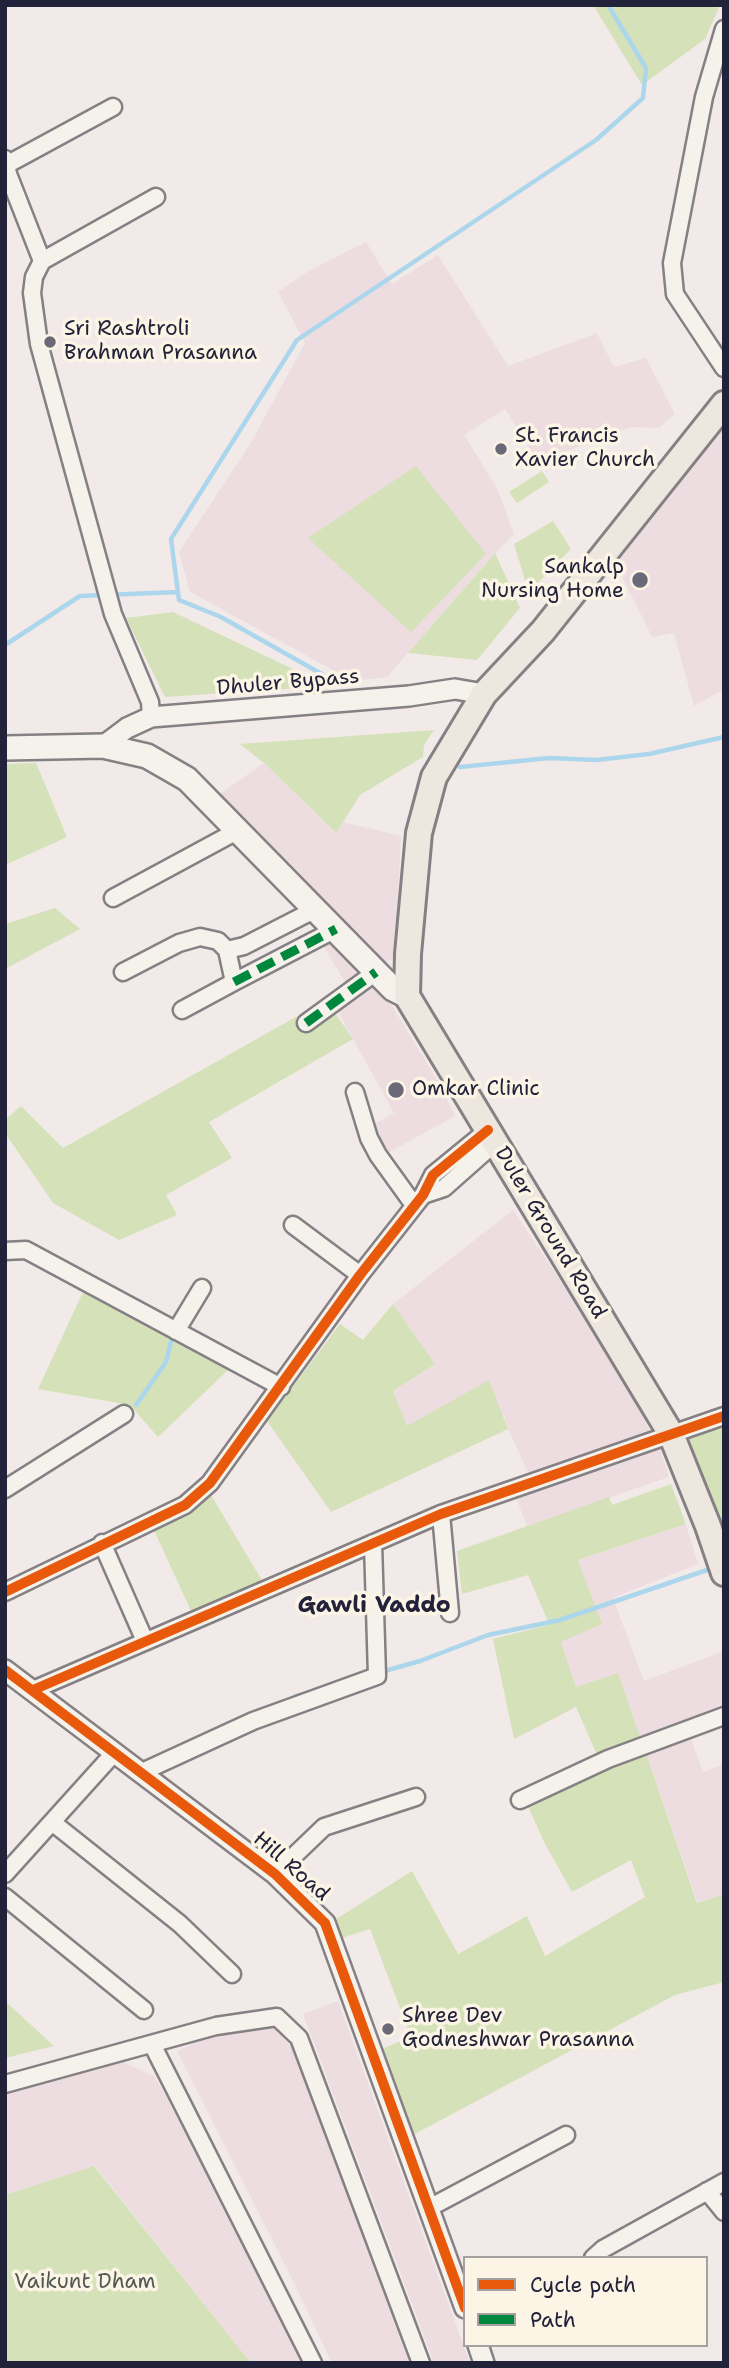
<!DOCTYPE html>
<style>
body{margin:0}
#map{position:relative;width:729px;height:2368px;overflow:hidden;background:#f2eae8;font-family:"Shantell Sans",sans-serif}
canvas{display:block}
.frame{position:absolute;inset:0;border:7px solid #22223b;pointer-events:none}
.legend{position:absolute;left:463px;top:2256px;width:245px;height:91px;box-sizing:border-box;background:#fcf5e5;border:2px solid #a5a1a1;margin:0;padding:9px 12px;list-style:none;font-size:21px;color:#22223b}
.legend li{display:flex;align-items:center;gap:14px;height:35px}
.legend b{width:35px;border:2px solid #a5a1a1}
</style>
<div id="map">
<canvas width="729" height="2368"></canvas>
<div class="frame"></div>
<ul class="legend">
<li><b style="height:9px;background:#e8590c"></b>Cycle path</li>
<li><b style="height:9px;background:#00873e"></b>Path</li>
</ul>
</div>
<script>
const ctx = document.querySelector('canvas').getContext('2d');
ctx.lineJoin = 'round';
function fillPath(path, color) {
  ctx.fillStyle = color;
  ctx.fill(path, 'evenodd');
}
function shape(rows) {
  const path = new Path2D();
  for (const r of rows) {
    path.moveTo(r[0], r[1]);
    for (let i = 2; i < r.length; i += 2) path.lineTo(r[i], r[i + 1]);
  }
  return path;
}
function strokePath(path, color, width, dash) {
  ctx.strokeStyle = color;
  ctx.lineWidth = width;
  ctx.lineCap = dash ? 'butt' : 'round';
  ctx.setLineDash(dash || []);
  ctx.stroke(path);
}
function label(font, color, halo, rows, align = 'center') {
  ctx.font = font + ' "Shantell Sans",sans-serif';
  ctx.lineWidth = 7;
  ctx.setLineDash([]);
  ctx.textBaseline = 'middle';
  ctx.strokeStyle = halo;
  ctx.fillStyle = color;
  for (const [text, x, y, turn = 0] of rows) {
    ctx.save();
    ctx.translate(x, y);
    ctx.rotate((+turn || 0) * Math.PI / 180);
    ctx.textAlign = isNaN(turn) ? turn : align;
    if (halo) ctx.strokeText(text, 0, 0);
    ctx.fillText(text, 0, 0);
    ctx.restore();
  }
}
fillPath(shape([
 [366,242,392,284,438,255,508,366,597,333,614,367,646,358,675,414,659,428,631,427,538,462,505,409,464,435,497,488,514,534,485,564,387,677,353,681,190,592,179,552,250,444,305,343,278,292,307,272],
 [724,420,724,689,694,706,674,633,652,637,611,555],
 [264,763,335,833,343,822,401,836,395,957,379,967,213,799],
 [320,940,333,942,364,974,346,984],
 [370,985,391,1004,442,1088,455,1116,384,1155,371,1126,394,1113,337,1010],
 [513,1210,615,1362,651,1433,529,1474,508,1429,504,1415,407,1427,393,1391,435,1364,393,1304],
 [659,1445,669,1477,527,1526,515,1495],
 [686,1524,698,1564,613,1598,644,1681,724,1651,724,1709,641,1739,618,1674,576,1688,561,1642,602,1624,578,1560],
 [689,1733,703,1772,724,1764,724,1894,698,1903,645,1750],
 [338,2001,470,2363,434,2363,303,2014],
 [262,2022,274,2026,295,2052,409,2363,332,2363,295,2285,177,2051,210,2036],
 [121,2061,155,2077,277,2300,307,2363,251,2363,95,2166,5,2195,5,2093]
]), '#eddde1');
fillPath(shape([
 [593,5,720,5,705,39,642,85],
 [416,466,486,554,411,632,308,538],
 [542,471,549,482,517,503,509,492],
 [553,521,571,549,533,588,525,580,514,544],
 [495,553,520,608,477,660,408,653],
 [173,612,257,652,329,686,165,697,126,618],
 [434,730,424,745,423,757,360,795,336,833,264,763,240,744],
 [36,763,67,837,5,865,5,764],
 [55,908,80,929,5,969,5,924],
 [326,1000,353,1039,209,1122,232,1158,166,1195,177,1215,119,1240,53,1203,5,1133,5,1120,21,1106,63,1148],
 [83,1292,228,1370,158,1437,130,1405,38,1389],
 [393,1304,435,1364,393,1391,407,1426,489,1380,508,1429,331,1512,267,1421,340,1324,363,1340],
 [724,1421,724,1547,681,1435],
 [671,1484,686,1524,578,1560,602,1624,561,1642,576,1687,618,1673,641,1739,597,1755,576,1707,514,1739,493,1639,548,1625,547,1619,528,1575,462,1594,457,1551,609,1497,612,1505],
 [211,1495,263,1582,192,1613,152,1526],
 [645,1750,697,1903,724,1894,724,1982,675,1995,413,2135,379,2050,411,2037,370,1929,342,1938,333,1921,412,1871,458,1954,527,1916,545,1956,645,1897,631,1860,572,1892,544,1842,528,1806,606,1764],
 [5,2001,54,2046,5,2058],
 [94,2166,251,2363,5,2363,5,2195]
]), '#d5e1b8');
strokePath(shape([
 [5,645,80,596,178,592],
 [341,685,221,617,179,600,171,539,297,340,596,140,643,98,646,68,608,5],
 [460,767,549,758,596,760,649,754,724,737],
 [136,1405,166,1362,172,1337,169,1335],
 [381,1672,420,1661,488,1635,560,1620,713,1568],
 [296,1696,309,1693]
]), '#abd6ec', 4.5);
const minor = shape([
 [724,29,704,97,672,263,675,294,724,368],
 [5,159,8,174,42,261,34,277,32,293,39,344,113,614,150,702,151,717],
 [8,164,113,107],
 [42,261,156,197],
 [113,898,237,831],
 [123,972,179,943,200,937,218,941,227,950,244,946,316,909],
 [234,982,336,929],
 [182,1010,234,982,227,950],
 [306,1023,376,972],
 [355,1092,369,1138,378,1155,414,1205],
 [423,1195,444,1188,496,1142],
 [293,1225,360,1275],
 [5,1251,26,1250,281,1387],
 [176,1331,202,1288],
 [5,1489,124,1414],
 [441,1514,450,1613],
 [102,1543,145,1641],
 [5,1592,185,1505,210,1483,360,1275,423,1195,433,1175,488,1130],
 [33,1690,441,1514,724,1416],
 [142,1772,253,1721,377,1676,373,1543],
 [520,1800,608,1759,724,1716],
 [52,1822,180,1924,232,1974],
 [5,1874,115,1752],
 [275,1874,324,1827,416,1797],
 [5,1897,144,2010],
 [152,2044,313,2363],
 [5,2084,216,2026,277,2017,299,2038,421,2363],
 [707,2191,724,2212],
 [429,2208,566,2135],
 [593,2258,603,2249,724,2182]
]);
const tertiary = shape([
 [103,746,127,728,151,717,409,696,455,689,484,694],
 [5,1670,275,1874,325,1923,465,2308],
 [478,2345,484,2363]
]);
const secondary = shape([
 [5,748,103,746,147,756,187,779,393,989,407,996]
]);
const primary = shape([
 [724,404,543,631,484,694,434,777,419,833,408,954,407,996,671,1434,708,1526,724,1573]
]);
strokePath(minor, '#848084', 21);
strokePath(tertiary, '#848084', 24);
strokePath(secondary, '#848084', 28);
strokePath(primary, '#848084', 30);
strokePath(minor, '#f5f1eb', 16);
strokePath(tertiary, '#f5f1eb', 19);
strokePath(secondary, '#f5f1eb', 23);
strokePath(primary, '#ede7df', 24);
strokePath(shape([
 [234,982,336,929],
 [306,1023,376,972]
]), '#00873e', 9, [18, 9]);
strokePath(shape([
 [5,1592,185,1505,210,1483,360,1275,423,1195,433,1175,488,1130],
 [5,1670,275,1874,325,1923,465,2308],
 [33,1690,441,1514,724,1416]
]), '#e8590c', 10);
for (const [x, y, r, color] of [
 [50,342,7,"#6b6878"],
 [501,449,7,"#6b6878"],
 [640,580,9,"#6b6878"],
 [396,1090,9,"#6b6878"],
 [388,2029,7,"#6b6878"]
]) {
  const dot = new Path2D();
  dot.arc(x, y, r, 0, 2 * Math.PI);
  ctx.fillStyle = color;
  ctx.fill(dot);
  strokePath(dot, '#fcf5e5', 2.5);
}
label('21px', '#22223b', '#fcf5e5', [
 ["Sri Rashtroli",64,330],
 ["Brahman Prasanna",64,354],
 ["St. Francis",515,437],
 ["Xavier Church",515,461],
 ["Sankalp",624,568,"right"],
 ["Nursing Home",624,592,"right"],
 ["Omkar Clinic",412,1090],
 ["Shree Dev",402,2017],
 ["Godneshwar Prasanna",402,2041]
], 'left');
label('21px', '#22223b', '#fcf5e5', [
 ["Dhuler Bypass",288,683,-5],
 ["Duler Ground Road",550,1233,59],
 ["Hill Road",291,1867,41]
]);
label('21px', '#505954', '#fcf5e5', [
 ["Vaikunt Dham",85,2283]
]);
label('bold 23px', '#22223b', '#fcf5e5', [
 ["Gawli Vaddo",374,1606]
]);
</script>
